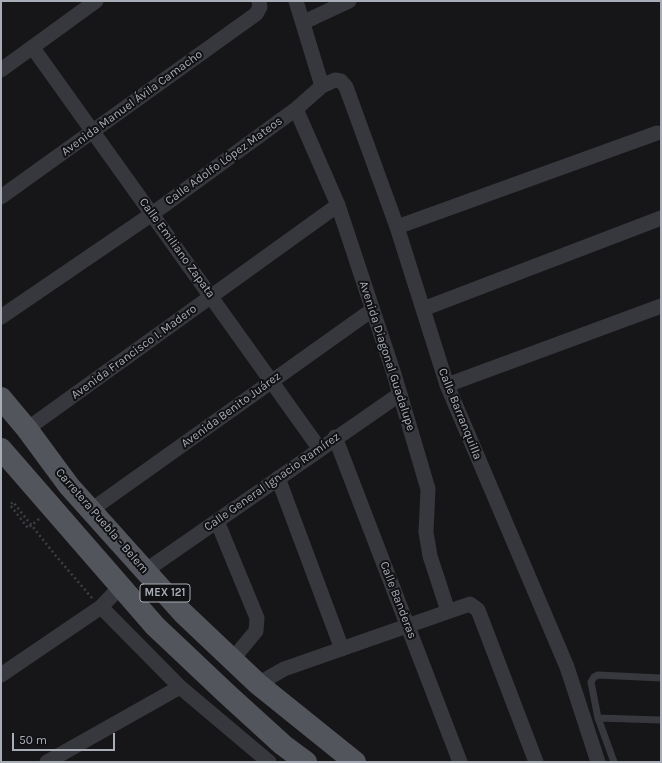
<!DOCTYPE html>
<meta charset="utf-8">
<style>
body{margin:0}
#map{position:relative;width:662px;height:763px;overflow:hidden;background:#161618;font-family:Karla,sans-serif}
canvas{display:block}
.frame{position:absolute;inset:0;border:2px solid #a8adb8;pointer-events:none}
.scale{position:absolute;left:12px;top:733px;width:103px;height:18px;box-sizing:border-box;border:2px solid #a8adb8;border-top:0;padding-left:5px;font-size:12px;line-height:14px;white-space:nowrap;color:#a8adb8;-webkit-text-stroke:3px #111113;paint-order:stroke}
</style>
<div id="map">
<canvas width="662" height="763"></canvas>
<div class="frame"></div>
<div class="scale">50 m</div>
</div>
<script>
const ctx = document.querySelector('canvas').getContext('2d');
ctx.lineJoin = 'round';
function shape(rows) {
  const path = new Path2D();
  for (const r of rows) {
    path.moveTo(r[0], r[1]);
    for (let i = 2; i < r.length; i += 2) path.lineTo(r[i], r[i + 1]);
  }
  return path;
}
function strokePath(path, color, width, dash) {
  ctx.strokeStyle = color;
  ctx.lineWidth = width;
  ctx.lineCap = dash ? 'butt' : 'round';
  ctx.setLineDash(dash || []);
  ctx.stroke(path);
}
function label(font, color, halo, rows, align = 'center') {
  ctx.font = font + ' Karla,sans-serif';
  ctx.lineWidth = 4;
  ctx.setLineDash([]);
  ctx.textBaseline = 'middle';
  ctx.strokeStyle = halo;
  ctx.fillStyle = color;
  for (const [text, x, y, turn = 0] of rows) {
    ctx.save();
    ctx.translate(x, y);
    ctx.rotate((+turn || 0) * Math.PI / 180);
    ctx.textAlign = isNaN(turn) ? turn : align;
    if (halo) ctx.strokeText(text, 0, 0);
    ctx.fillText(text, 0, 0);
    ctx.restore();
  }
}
strokePath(shape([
 [39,519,28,528,10,505,13,502,56,556,92,598]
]), '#3d3f44', 2.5, [2, 3]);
strokePath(shape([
 [598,718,661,720],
 [614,762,598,718,591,682,594,677,598,675,661,678]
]), '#37383d', 7);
strokePath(shape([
 [296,1,322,86],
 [304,22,349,1],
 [33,48,319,448],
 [1,70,96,1],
 [296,109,338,205,394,374,428,489,426,532,430,556,448,611],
 [1,197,256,14,260,7,259,1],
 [397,227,657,133],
 [423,309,661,218],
 [1,317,152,214,296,109,322,86,335,80,341,81,346,87,397,227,447,385,567,667,598,762],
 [447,385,661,306],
 [27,429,338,205],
 [335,437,460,762],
 [278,478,342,649],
 [91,510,372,310],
 [217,521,257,618,256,631,232,660],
 [145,571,400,394],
 [120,587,101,607,180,687,269,762],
 [1,675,101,607],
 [258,684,284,669,470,604,478,610,536,762],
 [47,762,180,687]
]), '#37383d', 15);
strokePath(shape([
 [1,398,27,429,69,486,183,613,258,684,355,762],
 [1,449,155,626,227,694,283,745,306,762]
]), '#53555c', 22);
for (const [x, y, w] of [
 [165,593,50]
]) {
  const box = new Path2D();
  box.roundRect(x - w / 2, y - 9, w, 18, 3);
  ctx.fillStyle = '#111113';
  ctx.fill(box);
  strokePath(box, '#a8adb8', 1);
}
label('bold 11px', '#a8adb8', null, [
 ["MEX 121",165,593]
]);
label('12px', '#a8adb8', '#111113', [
 ["Avenida Manuel Ávila Camacho",132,103,-36],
 ["Calle Adolfo López Mateos",224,161,-36],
 ["Calle Emiliano Zapata",177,248,54],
 ["Avenida Francisco I. Madero",134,352,-36],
 ["Avenida Diagonal Guadalupe",387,356,72],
 ["Avenida Benito Juárez",231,410,-36],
 ["Calle Barranquilla",460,414,68],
 ["Calle General Ignacio Ramírez",272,482,-35],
 ["Carretera Puebla - Belem",102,521,49],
 ["Calle Banderas",398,600,69]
]);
</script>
